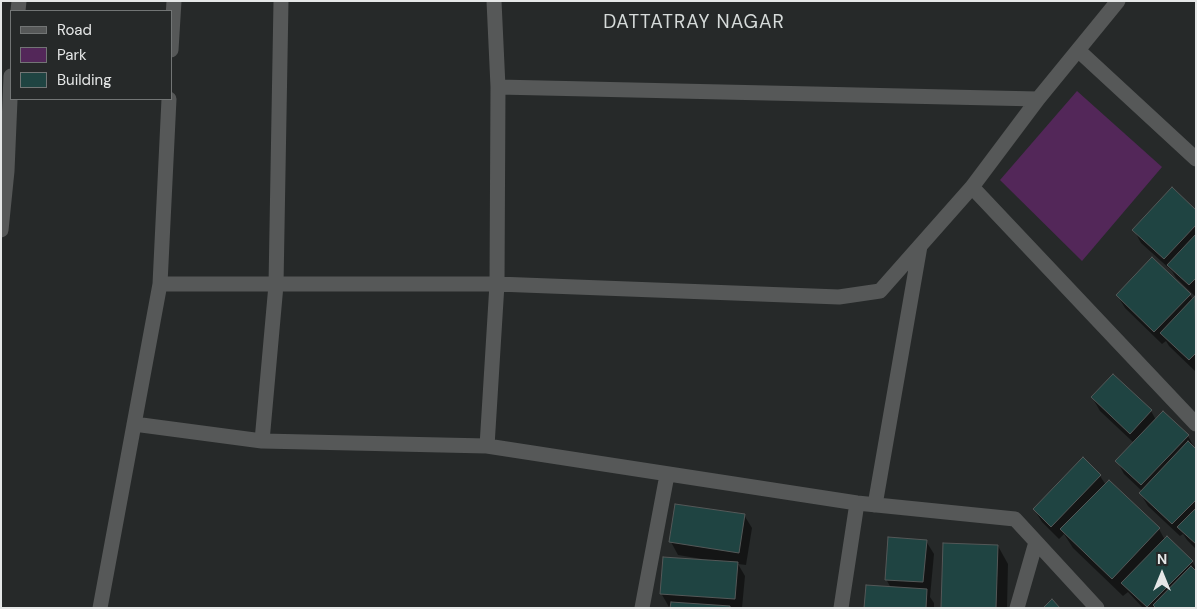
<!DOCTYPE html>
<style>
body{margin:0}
#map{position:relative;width:1197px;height:609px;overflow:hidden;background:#262929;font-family:"DM Sans",sans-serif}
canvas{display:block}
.frame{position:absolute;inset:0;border:2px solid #e5e7e7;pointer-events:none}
.legend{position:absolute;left:10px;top:10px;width:162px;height:90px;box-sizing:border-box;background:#262929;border:1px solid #727575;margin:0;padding:6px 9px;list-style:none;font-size:15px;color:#e5e7e7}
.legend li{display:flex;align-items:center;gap:10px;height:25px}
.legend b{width:25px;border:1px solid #727575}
.north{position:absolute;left:1137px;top:549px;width:50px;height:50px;-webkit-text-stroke:4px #262929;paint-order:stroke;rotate:0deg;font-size:14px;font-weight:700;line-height:20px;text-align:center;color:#e5e7e7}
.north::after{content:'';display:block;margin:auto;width:18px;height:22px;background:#e5e7e7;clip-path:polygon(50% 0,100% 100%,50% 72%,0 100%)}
</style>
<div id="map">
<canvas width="1197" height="609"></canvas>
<div class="frame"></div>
<ul class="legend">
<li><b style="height:6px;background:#565858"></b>Road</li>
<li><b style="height:14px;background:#532759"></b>Park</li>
<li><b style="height:14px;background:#1f4442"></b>Building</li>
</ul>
<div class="north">N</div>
</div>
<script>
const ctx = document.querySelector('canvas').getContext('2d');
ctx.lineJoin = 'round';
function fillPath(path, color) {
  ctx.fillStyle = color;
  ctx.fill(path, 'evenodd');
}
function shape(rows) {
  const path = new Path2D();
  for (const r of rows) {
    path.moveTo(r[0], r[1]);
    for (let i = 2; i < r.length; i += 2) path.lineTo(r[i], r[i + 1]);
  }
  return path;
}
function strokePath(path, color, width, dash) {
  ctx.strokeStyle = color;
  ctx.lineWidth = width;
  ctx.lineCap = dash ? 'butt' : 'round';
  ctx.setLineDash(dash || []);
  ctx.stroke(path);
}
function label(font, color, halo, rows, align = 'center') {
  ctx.font = font + ' "DM Sans",sans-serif';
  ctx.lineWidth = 4;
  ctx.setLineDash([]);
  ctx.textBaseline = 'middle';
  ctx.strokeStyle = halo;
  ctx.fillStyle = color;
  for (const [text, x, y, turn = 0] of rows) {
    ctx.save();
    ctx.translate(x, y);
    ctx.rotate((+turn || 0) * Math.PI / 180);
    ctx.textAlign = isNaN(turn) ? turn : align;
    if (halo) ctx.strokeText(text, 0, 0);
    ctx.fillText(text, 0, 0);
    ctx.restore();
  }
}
fillPath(shape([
 [1077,91,1162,167,1082,261,1000,180]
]), '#532759');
fillPath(shape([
 [1196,211,1196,297,1176,278,1172,271,1141,243,1134,230],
 [1117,295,1190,295,1193,300,1196,297,1196,372,1169,346,1166,341,1162,344,1125,308],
 [1113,376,1151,411,1156,420,1188,436,1195,449,1196,549,1187,540,1183,534,1180,536,1148,506,1140,493,1142,491,1124,474,1117,461,1134,443,1100,411,1092,397],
 [1083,459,1100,476,1106,485,1159,529,1165,540,1192,561,1196,569,1196,608,1143,608,1128,592,1123,596,1073,548,1064,534,1059,539,1042,522,1034,509],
 [744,515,752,528,746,565,738,564,745,576,742,608,669,607,661,593,702,561,702,559,678,555,671,542],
 [926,541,934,554,930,597,934,603,934,608,866,608,891,588,886,579],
 [998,546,1008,564,1007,608,942,608]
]), '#0007');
const building = shape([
 [1172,187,1196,210,1196,225,1164,259,1132,230,1172,187],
 [1196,234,1196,278,1189,285,1167,265,1196,234],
 [1152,257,1191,294,1154,332,1116,295,1152,257],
 [1195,296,1196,353,1189,360,1160,333,1195,296],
 [1113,374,1152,410,1130,434,1091,397,1113,374],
 [1163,411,1189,435,1141,485,1115,461,1163,411],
 [1188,441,1196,449,1196,500,1172,524,1139,493,1188,441],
 [1083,457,1101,475,1051,527,1033,509,1083,457],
 [1109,480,1160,528,1112,579,1060,529,1109,480],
 [675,504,745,514,739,553,669,542,675,504],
 [1196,508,1196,544,1177,527,1196,508],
 [1167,536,1193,561,1147,607,1121,583,1167,536],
 [888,537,927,540,923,582,885,580,888,537],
 [943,543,998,545,996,608,941,608,943,543],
 [663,557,738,562,735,599,660,594,663,557],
 [1191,566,1196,571,1196,608,1156,608,1153,605,1191,566],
 [866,585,927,589,926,608,864,608,866,585],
 [1052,599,1060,608,1043,608,1052,599],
 [671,602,730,606,730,608,670,608,671,602]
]);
fillPath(building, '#1f4442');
strokePath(building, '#545858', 1);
strokePath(shape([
 [281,1,276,285,262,441,487,446,857,503,1015,519,1097,608],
 [18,11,19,1],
 [171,50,174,1],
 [1079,51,1196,159],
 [498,87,1038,99],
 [972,187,1196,424],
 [1,230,7,171,11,76],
 [160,284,497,284,839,297,880,291,972,187,1038,99,1118,1],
 [134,424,262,441],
 [487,446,497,284,498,87,494,1],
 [875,505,920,246],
 [100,608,160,284,169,99],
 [642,608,667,475],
 [841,608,857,503],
 [1017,608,1036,542]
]), '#565858', 15);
ctx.letterSpacing = '1px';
label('19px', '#d6dbda', '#262929', [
 ["DATTATRAY NAGAR",694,23]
]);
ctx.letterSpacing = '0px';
</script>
